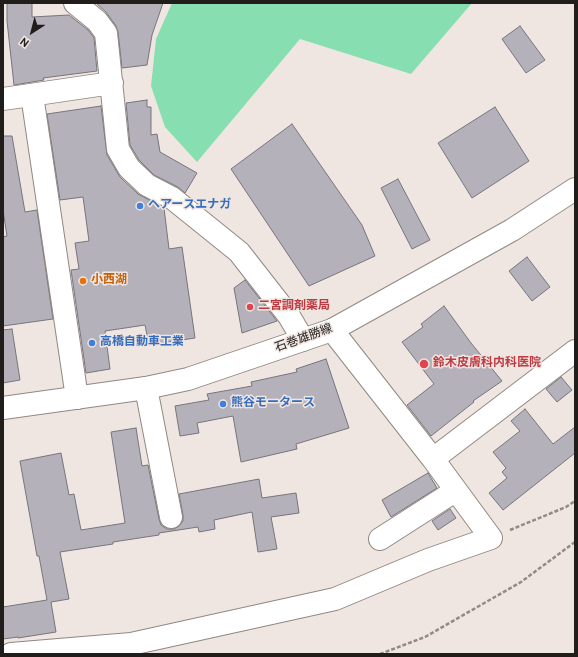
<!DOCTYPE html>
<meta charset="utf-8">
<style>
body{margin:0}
#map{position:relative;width:578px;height:657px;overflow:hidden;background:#f0e6e1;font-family:Overpass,sans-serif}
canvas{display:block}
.frame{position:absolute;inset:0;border:4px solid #211d1b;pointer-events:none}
.north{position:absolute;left:12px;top:12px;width:40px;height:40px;-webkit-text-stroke:3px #f0e6e1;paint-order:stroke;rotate:216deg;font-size:11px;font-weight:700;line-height:16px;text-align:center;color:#211d1b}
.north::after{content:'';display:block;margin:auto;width:14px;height:18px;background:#211d1b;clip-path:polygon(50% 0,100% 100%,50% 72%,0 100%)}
</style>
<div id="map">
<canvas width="578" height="657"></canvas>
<div class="frame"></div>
<div class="north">N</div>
</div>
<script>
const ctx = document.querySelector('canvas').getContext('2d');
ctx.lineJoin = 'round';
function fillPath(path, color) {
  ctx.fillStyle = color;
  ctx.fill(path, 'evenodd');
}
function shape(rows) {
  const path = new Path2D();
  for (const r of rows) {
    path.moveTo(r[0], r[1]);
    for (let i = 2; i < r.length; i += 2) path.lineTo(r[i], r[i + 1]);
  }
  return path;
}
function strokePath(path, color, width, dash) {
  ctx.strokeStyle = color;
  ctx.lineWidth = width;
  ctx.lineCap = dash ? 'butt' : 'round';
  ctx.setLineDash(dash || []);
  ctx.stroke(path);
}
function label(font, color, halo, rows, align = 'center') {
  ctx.font = font + ' Overpass,"Noto Sans JP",sans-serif';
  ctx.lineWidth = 3;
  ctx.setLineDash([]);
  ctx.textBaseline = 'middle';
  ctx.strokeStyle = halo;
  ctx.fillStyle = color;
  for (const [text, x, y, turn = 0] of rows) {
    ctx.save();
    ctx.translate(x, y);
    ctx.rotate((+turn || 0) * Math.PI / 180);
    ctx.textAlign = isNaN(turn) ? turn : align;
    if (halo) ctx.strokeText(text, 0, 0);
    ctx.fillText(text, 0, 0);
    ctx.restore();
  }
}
fillPath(shape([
 [172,3,472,3,411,74,300,39,197,162,165,127,151,86,156,39]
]), '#87deb0');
const building = shape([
 [7,3,32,3,32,17,69,15,88,30,94,38,97,71,43,78,44,80,14,85,7,21,7,3],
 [96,3,163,3,152,35,147,65,122,68,118,32,116,26,106,12,96,3],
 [520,26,545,60,526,73,502,39,520,26],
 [147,100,147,107,151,107,151,135,157,134,160,152,197,173,185,193,178,187,154,175,139,160,130,145,126,103,147,100],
 [101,106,107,155,120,177,138,194,164,208,169,249,182,247,195,338,149,345,145,325,105,331,110,369,86,373,71,270,79,269,75,243,89,241,83,197,60,200,47,114,101,106],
 [495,107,529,161,472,198,438,143,495,107],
 [292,124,362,225,375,256,309,286,231,169,292,124],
 [3,136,12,136,25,212,37,210,53,319,3,326,3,237,7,236,3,210,3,136],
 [398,179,430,240,412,249,381,188,398,179],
 [527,257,550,287,532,301,509,271,527,257],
 [245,280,277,321,242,333,234,288,245,280],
 [444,306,471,343,502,381,473,401,474,402,431,436,407,405,434,384,402,342,423,327,421,324,444,306],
 [12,329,20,380,3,383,3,330,12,329],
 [326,359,349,428,296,444,297,449,241,462,233,416,197,423,199,433,180,436,175,406,209,400,207,394,252,386,251,382,297,372,296,369,326,359],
 [561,377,572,390,557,402,546,389,561,377],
 [525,409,553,444,575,427,575,453,503,510,489,493,507,478,502,472,506,468,493,452,520,431,511,421,525,409],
 [136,428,142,466,148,465,159,519,161,525,167,529,174,529,179,526,183,521,183,515,179,494,259,479,262,498,296,493,299,513,271,517,277,549,258,552,252,512,214,520,215,529,199,532,198,527,159,533,159,535,113,542,113,544,60,552,69,599,51,602,56,632,18,638,18,637,3,639,3,607,47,600,39,556,37,556,20,461,61,453,69,495,74,494,81,530,125,523,111,432,136,428],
 [428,473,437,488,391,517,382,500,428,473],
 [450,509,456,518,438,530,432,521,450,509]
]);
fillPath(building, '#b4b1ba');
strokePath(building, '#76747c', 1);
const minor = shape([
 [75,3,97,21,106,33,118,149,129,168,147,185,172,198,239,252,289,316,303,340],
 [32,95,77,398],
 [3,99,112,83],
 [146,388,171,517],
 [433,459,575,351],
 [380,539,455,491],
 [11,654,131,644,335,599,428,560,491,538,433,459,332,330]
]);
const major = shape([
 [3,408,146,388,188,379,332,330,512,230,575,189]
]);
strokePath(minor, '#918883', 24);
strokePath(major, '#918883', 24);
strokePath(shape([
 [510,530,566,507,575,501],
 [380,654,425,637,521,582,575,542]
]), '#918a86', 2.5, [4, 2]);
strokePath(minor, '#fff', 22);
strokePath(major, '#fff', 22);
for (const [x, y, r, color] of [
 [140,206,4,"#3f7fe0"],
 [83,281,4,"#e8710a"],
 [250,307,4,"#e0444e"],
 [92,343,4,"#3f7fe0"],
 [424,364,5,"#e0444e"],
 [223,404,4,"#3f7fe0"]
]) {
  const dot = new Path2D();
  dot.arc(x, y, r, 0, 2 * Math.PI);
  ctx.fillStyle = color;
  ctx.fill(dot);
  strokePath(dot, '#f0e6e1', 1.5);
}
label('bold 12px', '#366cbe', '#f0e6e1', [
 ["ヘアースエナガ",148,206],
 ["高橋自動車工業",100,343],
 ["熊谷モータース",231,404]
], 'left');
label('bold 12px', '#c56008', '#f0e6e1', [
 ["小西湖",91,281]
], 'left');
label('bold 12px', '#be3a42', '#f0e6e1', [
 ["二宮調剤薬局",258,307],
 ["鈴木皮膚科内科医院",433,364]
], 'left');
label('12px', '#211d1b', '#f0e6e1', [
 ["石巻雄勝線",304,339,-20]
]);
</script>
